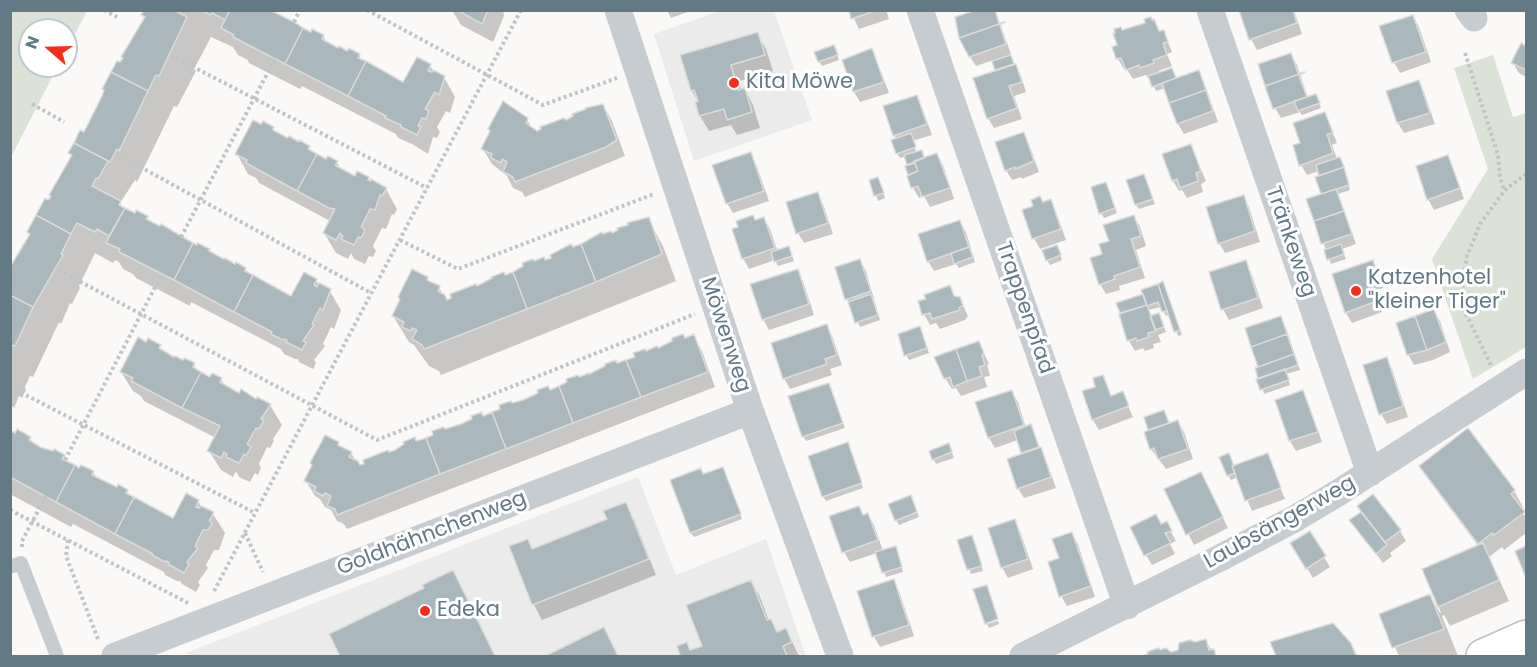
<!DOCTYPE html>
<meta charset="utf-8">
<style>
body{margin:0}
#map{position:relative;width:1537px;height:667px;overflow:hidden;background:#faf9f7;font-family:Poppins,sans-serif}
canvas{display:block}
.frame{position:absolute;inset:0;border:12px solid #617a85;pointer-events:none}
.north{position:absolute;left:18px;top:18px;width:60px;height:60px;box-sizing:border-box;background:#fff;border:2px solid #c0cace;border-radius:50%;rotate:290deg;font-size:16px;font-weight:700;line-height:24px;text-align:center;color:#617a85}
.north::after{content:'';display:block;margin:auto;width:21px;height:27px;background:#f42d1c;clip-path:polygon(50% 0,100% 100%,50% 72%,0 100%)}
</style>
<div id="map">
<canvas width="1537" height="667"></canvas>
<div class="frame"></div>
<div class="north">N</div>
</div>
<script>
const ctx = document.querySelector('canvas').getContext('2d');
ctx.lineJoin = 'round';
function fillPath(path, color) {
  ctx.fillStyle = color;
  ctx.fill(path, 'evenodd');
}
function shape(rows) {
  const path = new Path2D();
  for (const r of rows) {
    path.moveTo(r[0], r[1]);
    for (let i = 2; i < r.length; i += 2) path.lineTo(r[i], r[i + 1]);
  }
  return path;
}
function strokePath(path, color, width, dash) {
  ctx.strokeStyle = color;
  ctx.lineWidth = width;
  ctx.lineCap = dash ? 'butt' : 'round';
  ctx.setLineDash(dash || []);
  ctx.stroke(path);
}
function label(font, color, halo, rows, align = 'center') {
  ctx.font = font + ' Poppins,sans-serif';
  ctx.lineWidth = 6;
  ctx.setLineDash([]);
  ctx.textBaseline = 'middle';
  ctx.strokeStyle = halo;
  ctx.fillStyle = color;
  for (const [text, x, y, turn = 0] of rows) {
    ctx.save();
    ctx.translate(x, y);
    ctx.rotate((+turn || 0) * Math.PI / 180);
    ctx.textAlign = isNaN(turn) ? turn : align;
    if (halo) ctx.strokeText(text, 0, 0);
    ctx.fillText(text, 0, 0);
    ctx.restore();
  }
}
fillPath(shape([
 [720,11,774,11,812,120,694,161,654,34],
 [638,477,676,575,766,539,806,656,188,656,186,653]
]), '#eaebea');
fillPath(shape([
 [11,10,87,11,66,51,66,30,30,30,30,66,58,66,11,157],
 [1493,55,1513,117,1526,113,1526,347,1473,379,1432,259,1488,169,1454,68]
]), '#dce2d7');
fillPath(shape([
 [145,10,268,10,304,30,323,36,327,43,348,53,359,55,362,62,404,84,430,66,434,72,444,77,455,97,450,113,446,111,437,127,440,132,437,138,433,137,428,154,412,144,398,138,396,134,302,86,300,89,249,63,248,60,238,55,233,47,211,37,194,69,196,71,177,107,174,106,137,182,135,180,120,203,123,209,136,215,147,217,150,222,197,247,209,250,212,255,245,269,249,275,291,298,316,280,319,285,329,290,341,310,334,329,331,327,323,344,325,346,314,360,316,363,313,369,299,362,298,359,295,359,284,354,281,349,191,302,190,306,136,278,133,274,123,269,119,262,115,260,113,263,95,253,79,286,80,288,72,304,70,303,61,324,59,322,33,377,30,376,25,387,26,390,22,398,19,396,14,408,12,406,10,409,10,271,31,236,29,232,49,202,72,157,70,153,80,132,84,134,145,18,143,15],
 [452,10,503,10,504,16,493,42,461,25],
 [667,10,693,10,671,18],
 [850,10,886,10,889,19,859,29],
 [995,10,1011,54,1009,55,1021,76,1026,92,1014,96,1022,119,994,128,988,118,998,71,994,60,976,66,963,46],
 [1241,10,1294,10,1302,34,1257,50,1251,39],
 [1413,16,1419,27,1431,62,1400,73,1394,62],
 [1154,21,1160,32,1163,31,1172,52,1167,54,1172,66,1158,71,1159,74,1174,74,1177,80,1198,72,1204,82,1218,122,1184,134,1178,124,1165,88,1156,91,1150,77,1148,78,1146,75,1133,79,1126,68,1124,69,1118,59,1122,32],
 [757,34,766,49,773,71,739,81,741,90,745,89,753,105,760,128,737,135,731,125,709,131,700,116,696,103,699,103,692,91,682,56],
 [1521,45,1526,48,1526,77,1519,73,1513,63],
 [871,50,877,61,889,93,860,102,854,92],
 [836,52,839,60,822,66,819,61],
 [1291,55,1297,65,1308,98,1318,100,1321,108,1302,115,1300,112,1281,118,1275,108],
 [1418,82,1424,92,1435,124,1404,133,1398,123,1388,92],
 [916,96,922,107,932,135,912,141,917,154,921,151,925,159,937,155,943,165,954,199,930,207,924,196,919,198,913,188,906,156,900,158,897,153,897,140,894,135],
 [603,105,612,121,625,156,525,197,522,192,513,188,507,176,492,164,483,149,527,119,532,129,537,133],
 [1325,114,1337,143,1332,145,1337,159,1342,163,1350,190,1338,194,1356,244,1342,249,1346,259,1331,264,1308,200,1323,195,1321,177,1319,171,1307,175,1301,165,1302,144],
 [273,128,276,133,309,147,313,154,326,161,337,162,341,170,356,178,367,178,369,182,386,189,397,209,394,215,392,214,386,229,382,228,373,246,376,251,373,257,369,256,365,264,354,259,351,253,348,259,336,253,324,233,330,221,259,183,256,178,248,174,237,154],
 [1023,133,1029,144,1039,172,1022,179,1022,177,1012,180,1006,170],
 [1191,146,1206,181,1201,184,1203,192,1187,198,1182,190,1179,191,1173,181],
 [750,154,756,164,769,201,733,213,727,203],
 [1447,156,1453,167,1464,199,1434,210,1428,199],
 [1144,176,1155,204,1139,209,1136,205],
 [871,181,880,183,885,198,878,201],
 [1106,183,1117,213,1104,218,1101,213],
 [817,194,823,204,833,234,804,243,798,233],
 [1243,196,1249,207,1260,242,1225,253,1219,243],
 [1050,201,1056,212,1066,240,1040,249,1034,238,1024,211],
 [1134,216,1140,227,1146,246,1136,250,1145,278,1119,286,1120,290,1106,294,1100,284,1104,254,1111,242],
 [764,218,770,229,778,252,791,253,794,261,778,266,775,260,749,269,743,258,755,221],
 [648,219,663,246,676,281,441,375,439,371,429,366,414,345,409,342,393,316,427,278,430,283,439,287,447,302,534,263,545,261],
 [960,222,966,232,975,262,959,268,956,264,934,271,928,261],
 [1059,252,1062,260,1050,265,1047,260],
 [860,260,866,271,880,320,860,327,847,299],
 [1245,262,1251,272,1263,308,1229,320,1223,309],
 [1372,262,1378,272,1383,288,1375,291,1382,312,1352,323,1346,313,1334,275],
 [797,271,803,281,814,315,769,330,763,319],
 [950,287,956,298,960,299,968,316,965,320,940,329,936,323,930,325,924,314,928,299],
 [1165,287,1182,335,1178,336,1170,315,1166,316,1161,307,1148,310,1152,317,1161,320,1166,332,1158,335,1161,342,1153,344,1154,348,1145,351,1143,348,1135,351,1129,341,1118,304],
 [1434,311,1440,321,1450,352,1433,360,1414,365,1408,354],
 [1280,318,1286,328,1300,370,1286,374,1290,385,1264,394,1257,369,1260,368],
 [826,326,832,336,842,365,830,369,832,375,790,389,784,378],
 [922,333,929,353,909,360,906,355],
 [693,336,702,351,715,387,347,529,344,524,337,521,331,510,325,507,320,499,315,496,306,481,338,443,342,449,351,453,360,467,444,431],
 [979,343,989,364,987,365,990,376,984,377,987,387,961,396,956,388,952,389,945,378],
 [147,344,159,346,163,353,174,359,194,365,198,372,211,379,213,375,221,379,226,388,270,405,282,425,273,439,274,441,270,448,267,447,259,464,261,468,258,475,255,473,250,482,239,477,236,471,233,477,221,470,209,451,216,438,144,401,141,396,133,391,121,372],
 [1386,359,1392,369,1408,417,1387,424,1381,414],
 [1102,377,1112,397,1122,393,1133,417,1099,430,1093,420,1084,392,1097,388],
 [829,384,845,428,806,441,803,436],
 [1302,391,1308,402,1322,442,1296,451,1290,441,1276,401],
 [1012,392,1018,402,1026,428,1033,431,1039,450,1046,460,1056,488,1024,498,1018,488,1024,455,1018,440,995,448,989,438],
 [1166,417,1169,424,1178,422,1184,432,1193,459,1166,469,1151,449,1150,431,1146,418],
 [10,432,30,438,34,445,64,456,68,464,80,470,93,472,97,479,127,491,130,496,173,520,198,501,202,508,213,514,225,533,219,550,214,550,206,565,208,568,198,582,200,585,196,592,182,584,180,581,177,581,165,575,164,572,73,524,71,527,10,494],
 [850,449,863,488,826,501,823,496],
 [951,450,954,458,936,464,930,452],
 [1267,455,1285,499,1252,511,1238,477,1231,480,1228,475,1234,467],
 [1421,466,1514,491,1523,507,1520,509,1526,518,1526,533,1504,550,1502,547,1489,557,1509,601,1450,626,1444,615,1442,616,1458,656,1399,656,1381,615,1430,596,1440,613,1441,613,1424,570,1479,547,1430,482],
 [725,473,742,519,694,537,691,533,703,476],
 [1206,484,1228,528,1194,545,1166,490],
 [913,502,919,517,899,525,896,520],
 [625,504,634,519,656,575,542,620,534,605,511,547,527,541,533,550,609,520],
 [859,508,864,516,868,515,874,525,883,551,898,553,903,572,886,577,877,553,850,562,844,552],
 [1362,512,1400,531,1406,541,1390,553,1392,556,1383,563,1351,521],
 [1014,521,1020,531,1033,569,1008,578,1002,567],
 [1166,523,1176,541,1170,544,1175,554,1152,565,1146,555,1161,525],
 [1309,533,1330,567,1313,578,1298,554],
 [1072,534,1078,544,1095,597,1067,606,1061,596],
 [959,541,974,542,983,571,971,574],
 [455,576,494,656,341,656,331,635],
 [751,581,760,597,769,621,771,620,778,633,786,630,799,656,681,656,679,647,690,652,704,647],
 [893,581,899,591,914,636,880,647,874,637,859,592],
 [998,621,999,624,989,628,987,624],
 [603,629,618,656,548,656],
 [1205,641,1217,656,1144,656,1171,654],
 [1272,643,1350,643,1358,656,1278,656]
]), '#0003');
const building = shape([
 [144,10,174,10,187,17,159,76,156,75,148,91,111,72,117,61,120,62,123,58,121,57,145,17,141,15,144,10],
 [201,10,230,10,225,20,212,13,210,15,201,10],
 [230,10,270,10,294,22,303,28,285,64,233,37,234,35,221,28,230,10],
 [457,10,488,10,482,24,457,10],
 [849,10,878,10,851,19,849,10],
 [976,10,995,10,999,23,1005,22,959,38,955,17,976,10],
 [1239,10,1293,10,1297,23,1249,40,1239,10],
 [1413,15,1426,52,1392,63,1379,26,1413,15],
 [1151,17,1152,20,1154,19,1159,31,1164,30,1168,42,1163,43,1167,55,1153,60,1154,63,1140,68,1139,65,1126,70,1121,58,1116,59,1112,47,1117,45,1113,33,1115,33,1114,29,1121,27,1122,30,1145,23,1144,19,1151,17],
 [1005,22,1000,25,1006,44,969,57,959,38,1005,22],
 [303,28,311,32,312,29,324,35,322,39,338,48,339,46,347,51,349,48,360,54,358,58,366,61,348,96,285,64,303,28],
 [758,32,765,55,731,65,738,90,745,88,752,112,727,120,724,109,699,116,695,102,698,101,694,90,691,91,680,55,758,32],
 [1521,43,1526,46,1526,70,1511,63,1521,43],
 [834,45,838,55,818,62,814,52,834,45],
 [872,48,884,82,853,92,842,60,872,48],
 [1291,53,1298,73,1305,72,1265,86,1258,64,1291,53],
 [1011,55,1014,64,995,70,992,61,1011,55],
 [417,57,431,64,428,71,432,72,433,70,445,76,439,95,435,92,425,109,429,111,426,119,422,118,418,126,421,127,417,135,401,127,401,125,385,118,386,116,348,96,366,61,403,82,417,57],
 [1016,64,1022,82,1009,86,1017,108,987,119,973,78,1016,64],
 [1172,68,1176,78,1152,87,1148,76,1172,68],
 [1199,70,1206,90,1169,103,1162,83,1199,70],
 [111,72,148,91,119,151,117,149,110,162,74,143,80,130,84,132,102,96,104,90,102,89,111,72],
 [1305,72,1299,76,1307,97,1273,109,1265,86,1305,72],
 [1419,80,1430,113,1397,123,1386,91,1419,80],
 [1206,90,1213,111,1177,124,1169,103,1206,90],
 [1316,94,1320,103,1298,111,1294,101,1316,94],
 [917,95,927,124,893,136,883,106,917,95],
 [503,101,528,118,526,123,537,131,541,129,540,127,564,118,566,120,573,116,572,114,586,109,585,108,603,104,617,140,606,147,515,182,513,177,503,172,507,162,502,159,501,163,491,158,492,154,481,149,490,131,488,129,503,101],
 [1325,112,1333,133,1327,134,1333,153,1299,166,1293,145,1300,143,1293,123,1325,112],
 [253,120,261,124,263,121,274,127,273,130,288,138,289,136,299,142,299,140,310,146,308,149,317,154,297,191,246,163,247,160,235,154,253,120],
 [1024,132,1034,161,1015,169,1015,167,1005,171,995,142,1024,132],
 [911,133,916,147,896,154,891,140,911,133],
 [74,143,108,161,98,179,96,178,92,186,121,201,119,205,125,208,109,236,97,229,95,232,77,223,71,234,36,215,45,198,48,200,51,196,49,195,72,155,68,153,74,143],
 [1191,144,1201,171,1196,173,1198,181,1180,188,1177,179,1172,181,1162,154,1191,144],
 [922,150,924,158,907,165,904,155,922,150],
 [751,152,764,191,726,204,712,165,751,152],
 [937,153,950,188,922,197,918,186,911,188,907,176,918,171,914,161,937,153],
 [317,154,326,159,328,156,338,161,335,165,355,176,357,171,369,177,368,180,371,181,371,179,387,188,382,196,380,195,375,210,370,209,361,227,365,230,361,238,358,237,354,245,341,239,343,236,340,233,336,240,323,233,335,209,329,208,297,191,317,154],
 [1448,155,1460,188,1427,200,1416,166,1448,155],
 [1340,157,1344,167,1319,176,1316,165,1340,157],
 [915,163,918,171,908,175,905,166,915,163],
 [1344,167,1349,185,1321,194,1315,177,1344,167],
 [1144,174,1153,199,1135,205,1126,180,1144,174],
 [878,177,884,193,874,196,869,180,878,177],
 [1106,182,1115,208,1099,214,1091,187,1106,182],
 [1336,189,1344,211,1314,221,1306,199,1336,189],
 [818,192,828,223,796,234,786,202,818,192],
 [1244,195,1255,231,1218,244,1206,207,1244,195],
 [1040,196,1043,202,1051,199,1061,229,1032,239,1022,210,1033,206,1031,200,1040,196],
 [125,208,135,213,136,210,148,216,146,219,160,226,161,224,193,243,174,280,119,252,120,249,106,243,125,208],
 [1344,211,1352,234,1321,244,1314,221,1344,211],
 [36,215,71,234,61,254,63,255,33,307,10,295,10,267,30,234,27,232,36,215],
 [753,215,755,220,764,217,775,248,742,259,732,229,738,227,736,221,753,215],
 [1134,215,1141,236,1131,239,1140,267,1114,276,1115,279,1099,285,1090,258,1102,254,1099,244,1109,241,1103,225,1134,215],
 [649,217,662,254,596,282,581,244,602,232,603,234,611,231,612,233,618,230,617,228,628,225,627,223,649,217],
 [960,220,969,247,927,262,918,234,960,220],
 [193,243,197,245,198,243,210,249,209,251,224,259,225,258,235,264,236,262,246,268,245,271,253,275,234,312,174,280,193,243],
 [571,244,573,247,581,244,596,282,527,309,513,272,523,266,522,263,533,259,534,261,544,257,545,260,551,258,550,255,571,244],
 [1341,244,1344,254,1327,260,1324,250,1341,244],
 [1057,245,1061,255,1046,261,1042,250,1057,245],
 [789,246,792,256,774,262,771,252,789,246],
 [969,247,973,257,954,264,951,253,969,247],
 [860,259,871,291,845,300,835,267,860,259],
 [1246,260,1258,298,1221,310,1209,272,1246,260],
 [1373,260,1378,277,1370,280,1377,301,1345,313,1332,274,1373,260],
 [412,269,428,277,427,280,440,286,438,291,445,295,447,300,451,298,450,294,476,284,477,286,492,278,491,277,504,272,505,275,513,272,527,309,424,349,422,345,412,339,417,330,412,328,411,331,402,327,404,322,392,316,400,299,398,297,412,269],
 [798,269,809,304,762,320,750,284,798,269],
 [304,272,317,279,314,285,317,287,319,283,331,289,323,310,320,308,312,324,314,325,303,341,306,342,302,350,286,342,287,340,284,339,283,340,271,334,272,332,234,312,253,275,291,296,304,272],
 [1163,281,1180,330,1174,332,1158,284,1163,281],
 [1158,284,1167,311,1162,312,1158,302,1147,306,1141,290,1158,284],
 [950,285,954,296,960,297,963,305,959,308,960,310,932,319,930,313,922,315,918,301,926,299,924,295,950,285],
 [871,294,878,315,855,323,848,302,871,294],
 [1143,294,1147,305,1120,313,1116,303,1143,294],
 [10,295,33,307,15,346,12,345,10,348,10,295],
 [1147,305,1156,331,1148,333,1149,337,1137,341,1136,338,1127,341,1119,314,1147,305],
 [1434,309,1446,342,1427,350,1415,316,1434,309],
 [1159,313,1164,327,1155,330,1150,316,1159,313],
 [1281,316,1287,334,1251,347,1245,328,1281,316],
 [1415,316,1427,350,1407,355,1396,323,1415,316],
 [827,324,837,355,825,359,827,364,783,379,771,343,827,324],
 [920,326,927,348,904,356,898,334,920,326],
 [683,334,685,338,694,334,708,372,641,397,626,360,635,357,633,353,645,349,646,351,657,346,658,348,672,341,672,338,683,334],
 [1287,334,1294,354,1258,367,1251,347,1287,334],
 [138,337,146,342,148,338,161,345,159,348,174,357,175,356,183,360,184,358,195,363,193,367,201,372,182,408,131,381,133,378,120,372,138,337],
 [979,341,984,353,982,355,985,365,979,367,982,376,967,381,956,349,979,341],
 [956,349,967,381,953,387,950,377,944,379,934,357,956,349],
 [1294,354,1298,365,1258,379,1255,368,1294,354],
 [1387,357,1403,406,1379,415,1363,365,1387,357],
 [616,360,617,363,626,360,641,397,573,423,559,386,567,382,566,379,578,375,579,377,589,373,589,374,605,366,605,364,616,360],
 [1285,369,1289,380,1260,390,1256,379,1285,369],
 [201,372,210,377,212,373,222,378,220,382,239,393,241,389,256,399,257,397,271,404,261,419,264,420,259,429,256,428,247,444,251,447,246,456,244,454,239,463,226,457,227,454,224,452,221,458,207,451,220,426,182,408,201,372],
 [1103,375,1111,396,1123,391,1129,406,1092,420,1082,391,1095,387,1093,378,1103,375],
 [829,383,843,423,802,437,788,396,829,383],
 [548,386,550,390,559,386,573,423,506,449,492,412,500,409,499,405,511,401,512,403,523,400,538,393,537,390,548,386],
 [1012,390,1024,425,988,438,975,402,1012,390],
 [1303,390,1318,432,1289,441,1275,400,1303,390],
 [1164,410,1169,423,1148,430,1144,417,1164,410],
 [482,412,483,416,492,412,506,449,440,474,426,438,433,435,432,431,444,427,445,429,461,424,472,419,471,416,482,412],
 [1178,420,1188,449,1158,459,1154,448,1150,450,1144,432,1178,420],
 [1031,424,1039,447,1021,453,1014,431,1031,424],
 [1468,428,1515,490,1511,494,1525,512,1494,535,1492,533,1478,544,1419,466,1468,428],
 [17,429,31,437,29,440,40,447,53,451,54,449,65,455,62,459,75,465,56,502,10,477,10,430,15,433,17,429],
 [325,435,339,442,338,445,352,452,349,457,358,461,360,465,364,464,363,460,388,450,389,452,395,450,404,444,403,442,415,437,416,441,426,438,440,474,337,515,335,509,327,506,331,496,325,493,323,496,314,491,316,487,304,481,312,465,310,463,325,435],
 [848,442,862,483,822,497,808,456,848,442],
 [949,443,952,452,932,460,929,451,949,443],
 [1041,447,1051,477,1017,489,1007,459,1041,447],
 [1229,453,1234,466,1232,466,1235,473,1227,476,1219,457,1229,453],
 [1268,453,1281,488,1245,501,1232,466,1268,453],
 [75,465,79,468,81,465,94,471,92,475,117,487,118,484,128,490,126,493,134,497,115,534,56,502,75,465],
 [723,467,741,514,690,533,670,480,701,468,703,474,723,467],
 [1201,472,1223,517,1186,535,1164,489,1201,472],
 [186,493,199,500,196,507,199,508,201,506,214,512,209,521,212,523,208,530,203,530,195,546,198,548,187,562,189,564,184,573,168,564,169,562,166,561,165,562,152,555,153,554,115,534,134,497,173,518,186,493],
 [1373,494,1401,530,1385,542,1357,506,1373,494],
 [911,495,917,512,895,521,888,504,911,495],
 [626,502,649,559,532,605,509,546,528,539,532,549,607,519,603,511,626,502],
 [859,506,863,515,868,513,878,540,842,553,829,516,859,506],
 [1361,512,1387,545,1376,554,1349,520,1361,512],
 [1156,514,1161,524,1167,521,1172,531,1165,533,1171,543,1144,556,1130,527,1156,514],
 [1015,519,1028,559,1001,568,988,528,1015,519],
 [1310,531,1326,556,1306,569,1290,543,1310,531],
 [1072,532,1091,586,1059,597,1048,562,1059,558,1052,539,1072,532],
 [972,535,982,566,967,570,957,540,972,535],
 [1483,543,1499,580,1438,607,1422,569,1483,543],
 [896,546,902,567,882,573,875,552,896,546],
 [1526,546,1526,578,1515,551,1526,546],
 [453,570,495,656,340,656,329,634,424,588,422,585,453,570],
 [894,579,909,625,872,637,857,591,894,579],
 [751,580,767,620,771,619,777,632,786,628,792,642,783,646,787,656,677,656,680,655,677,646,687,642,690,650,702,646,686,605,751,580],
 [987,585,998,619,985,624,973,589,987,585],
 [1430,594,1444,629,1392,648,1379,614,1430,594],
 [1333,623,1351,643,1356,656,1276,656,1270,642,1333,623],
 [604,627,618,656,545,656,604,627],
 [1206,639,1209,650,1214,649,1216,656,1143,656,1148,654,1147,652,1159,648,1160,650,1166,648,1171,652,1178,650,1179,643,1190,640,1195,642,1206,639]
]);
fillPath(building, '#aab7bc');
strokePath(building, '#dbdbd9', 1.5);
const secondary = shape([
 [1483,656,1526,637]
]);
strokePath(secondary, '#b8c0c4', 36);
strokePath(shape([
 [104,10,119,18],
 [367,10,543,105,617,78],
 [294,22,300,10],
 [1465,53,1498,155,1500,178,1504,190],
 [176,58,427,188],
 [32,104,64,122],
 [124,158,371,293],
 [181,237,275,59],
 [400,240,458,269,654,194],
 [64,273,377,440,695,314],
 [1491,365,1464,310,1462,289,1467,256,1480,224,1505,190,1526,174],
 [10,387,255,513],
 [65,460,162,274],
 [10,510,188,603],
 [245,533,263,572],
 [68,540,66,556,98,639],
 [22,547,22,541,46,496],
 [214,591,521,10]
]), '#c0c4c5', 4, [3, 3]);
strokePath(shape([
 [10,567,21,563,57,656]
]), '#c6cccf', 14);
strokePath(shape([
 [618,10,749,407,840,656],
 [920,10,1127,606],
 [1210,10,1370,473],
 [1468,10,1474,18],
 [115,656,750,411],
 [1023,656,1220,558,1296,518,1338,493,1526,372]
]), '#c6cccf', 27);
strokePath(secondary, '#fff', 33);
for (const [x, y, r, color] of [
 [734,83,6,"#f42d1c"],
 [1356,291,6,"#f42d1c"],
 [425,611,6,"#f42d1c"]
]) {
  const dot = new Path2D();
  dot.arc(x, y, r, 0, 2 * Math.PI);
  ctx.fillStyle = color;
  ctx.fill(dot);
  strokePath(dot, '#fff', 2);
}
label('21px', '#617a85', '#fff', [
 ["Kita Möwe",746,83],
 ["Katzenhotel",1368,279],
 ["\"kleiner Tiger\"",1368,303],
 ["Edeka",437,611]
], 'left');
label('21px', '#617a85', '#fff', [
 ["Tränkeweg",1290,242,71],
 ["Trappenpfad",1024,308,71],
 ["Möwenweg",725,335,72],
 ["Laubsängerweg",1280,523,-29],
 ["Goldhähnchenweg",432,534,-21]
]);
</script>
